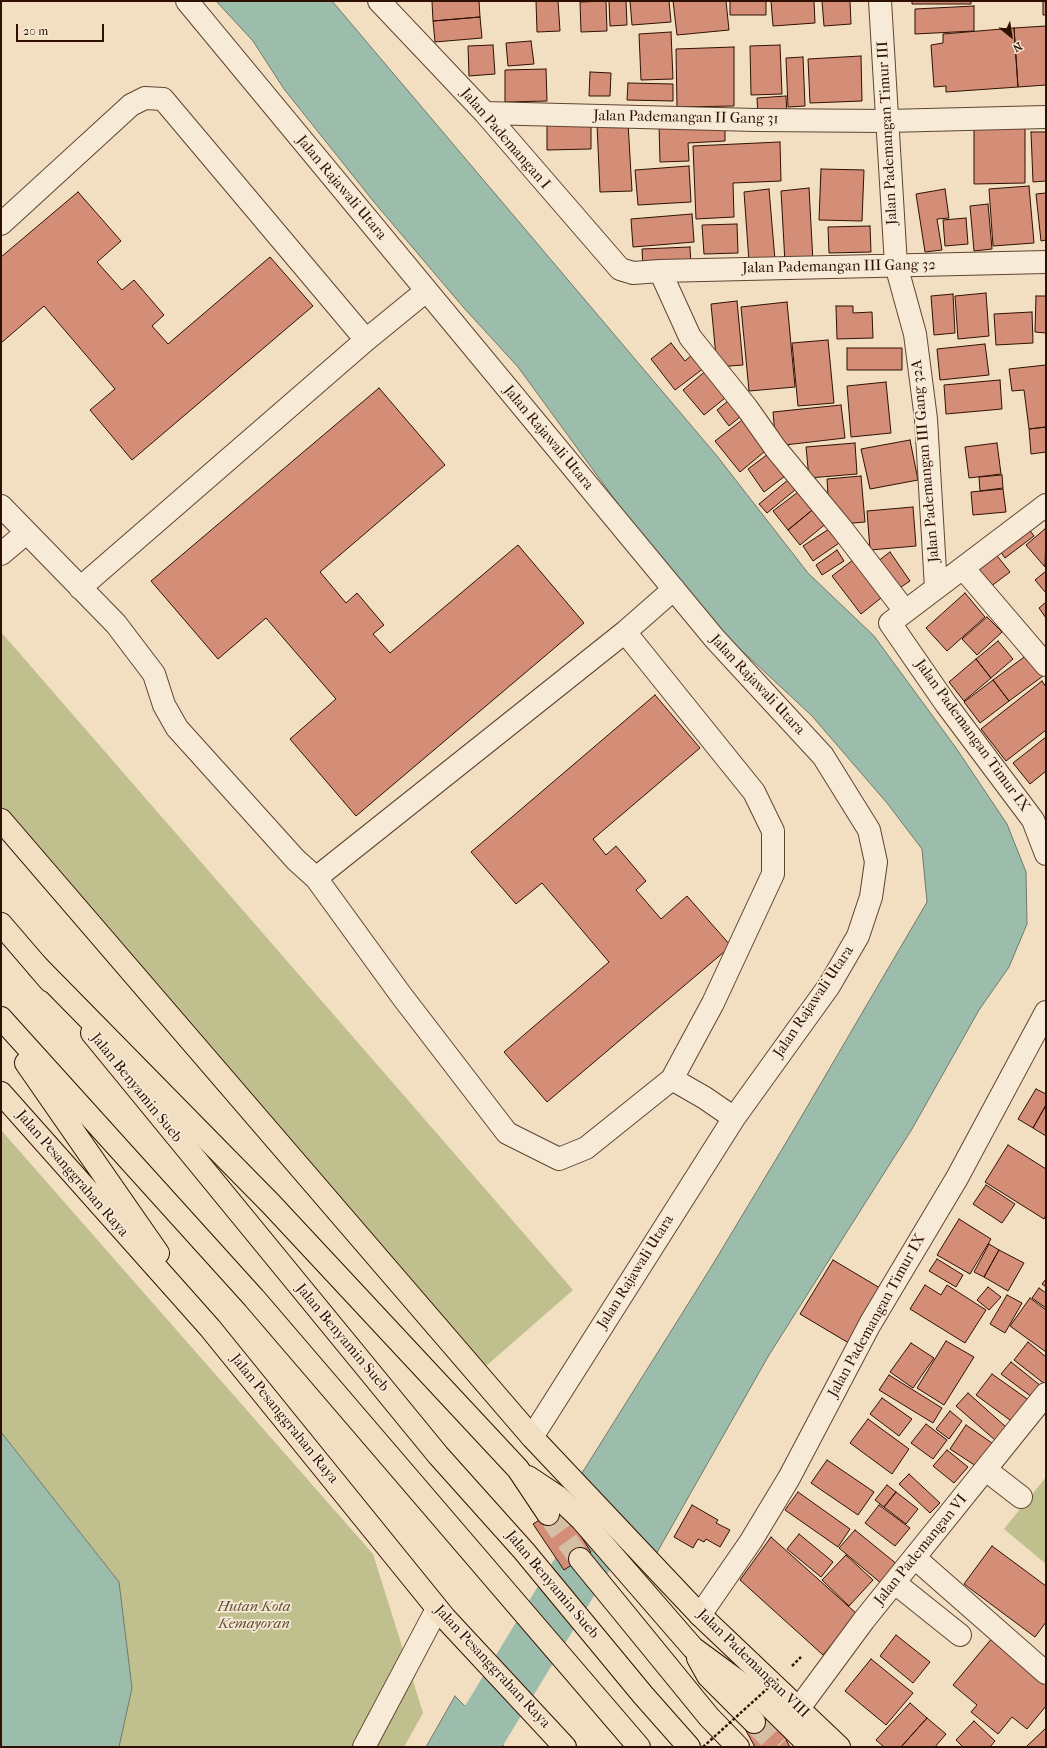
<!DOCTYPE html>
<style>
body{margin:0}
#map{position:relative;width:1047px;height:1748px;overflow:hidden;background:#f2dec0;font-family:"IM FELL French Canon",serif}
canvas{display:block}
.frame{position:absolute;inset:0;border:2px solid #2f1103;pointer-events:none}
.north{position:absolute;left:991px;top:16px;width:40px;height:40px;-webkit-text-stroke:3px #f7ead6;paint-order:stroke;rotate:150deg;font-size:11px;font-weight:700;line-height:16px;text-align:center;color:#2f1103}
.north::after{content:'';display:block;margin:auto;width:14px;height:18px;background:#2f1103;clip-path:polygon(50% 0,100% 100%,50% 72%,0 100%)}
.scale{position:absolute;left:16px;top:24px;width:88px;height:18px;box-sizing:border-box;border:2px solid #2f1103;border-top:0;padding-left:5px;font-size:12px;line-height:14px;white-space:nowrap;color:#2f1103;-webkit-text-stroke:3px #f7ead6;paint-order:stroke}
</style>
<div id="map">
<canvas width="1047" height="1748"></canvas>
<div class="frame"></div>
<div class="north">N</div>
<div class="scale">20 m</div>
</div>
<script>
const ctx = document.querySelector('canvas').getContext('2d');
ctx.lineJoin = 'round';
function fillPath(path, color) {
  ctx.fillStyle = color;
  ctx.fill(path, 'evenodd');
}
function shape(rows) {
  const path = new Path2D();
  for (const r of rows) {
    path.moveTo(r[0], r[1]);
    for (let i = 2; i < r.length; i += 2) path.lineTo(r[i], r[i + 1]);
  }
  return path;
}
function strokePath(path, color, width, dash) {
  ctx.strokeStyle = color;
  ctx.lineWidth = width;
  ctx.lineCap = dash ? 'butt' : 'round';
  ctx.setLineDash(dash || []);
  ctx.stroke(path);
}
function label(font, color, halo, rows, align = 'center') {
  ctx.font = font + ' "IM FELL French Canon",serif';
  ctx.lineWidth = 3.5;
  ctx.setLineDash([]);
  ctx.textBaseline = 'middle';
  ctx.strokeStyle = halo;
  ctx.fillStyle = color;
  for (const [text, x, y, turn = 0] of rows) {
    ctx.save();
    ctx.translate(x, y);
    ctx.rotate((+turn || 0) * Math.PI / 180);
    ctx.textAlign = isNaN(turn) ? turn : align;
    if (halo) ctx.strokeText(text, 0, 0);
    ctx.fillText(text, 0, 0);
    ctx.restore();
  }
}
fillPath(shape([
 [1,632,573,1290,486,1366,1,807],
 [1,1130,373,1554,423,1713,404,1747,119,1747,132,1688,119,1582,1,1432],
 [1046,1477,1046,1564,1004,1529]
]), '#c0c08e');
const water = shape([
 [216,1,332,1,717,456,808,573,874,636,956,748,1007,824,1026,872,1027,924,1009,967,979,1010,912,1129,769,1355,647,1570,577,1481,710,1269,793,1131,927,902,922,849,887,803,812,716,710,621,618,504,518,367,464,308,374,202,284,89,253,41,216,1],
 [1,1432,119,1582,132,1688,119,1747,1,1747,1,1432],
 [455,1696,505,1747,426,1747,455,1696]
]);
fillPath(water, '#9cbdac');
strokePath(water, '#707868', 1);
strokePath(shape([
 [471,1747,630,1486]
]), '#9cbdac', 53);
const building = shape([
 [432,1,479,1,480,17,433,21,432,1],
 [536,1,558,1,560,31,537,32,536,1],
 [606,1,607,31,581,32,580,2,606,1],
 [609,1,626,1,627,25,610,26,609,1],
 [630,1,669,1,671,22,632,25,630,1],
 [673,1,726,1,729,30,677,35,673,1],
 [730,1,766,1,766,15,730,15,730,1],
 [771,1,814,1,815,23,773,26,771,1],
 [822,1,850,1,851,24,824,26,822,1],
 [912,1,971,1,971,4,912,4,912,1],
 [1043,1,1046,1,1046,15,1043,15,1043,1],
 [974,6,974,31,915,34,915,9,974,6],
 [480,17,482,38,435,42,433,21,480,17],
 [1046,26,1046,85,1018,87,1014,28,1046,26],
 [1014,28,1018,87,946,92,946,86,934,87,931,45,943,43,943,34,1014,28],
 [671,32,673,79,641,80,639,34,671,32],
 [531,41,534,64,508,66,506,43,531,41],
 [493,45,495,74,469,76,468,46,493,45],
 [780,45,782,94,751,95,750,46,780,45],
 [734,47,734,106,677,107,676,49,734,47],
 [861,56,862,101,810,103,808,59,861,56],
 [803,57,805,106,788,107,786,58,803,57],
 [546,69,547,101,505,102,505,70,546,69],
 [590,72,611,73,610,96,589,96,590,72],
 [628,83,673,84,673,101,627,100,628,83],
 [786,96,787,116,758,118,757,98,786,96],
 [591,121,591,149,547,150,547,122,591,121],
 [725,122,725,141,688,143,689,161,660,162,659,124,725,122],
 [628,123,632,191,600,192,597,124,628,123],
 [1025,127,1025,183,974,184,974,128,1025,127],
 [1031,132,1046,132,1046,181,1033,182,1031,132],
 [780,142,781,181,733,183,734,217,696,219,693,146,780,142],
 [689,166,691,202,638,205,635,170,689,166],
 [821,169,864,170,862,221,819,220,821,169],
 [1029,186,1034,243,993,246,989,189,1029,186],
 [809,188,813,262,785,263,781,191,809,188],
 [769,189,775,260,749,262,744,192,769,189],
 [945,189,949,218,937,219,942,250,925,252,916,194,945,189],
 [78,192,121,241,97,262,122,290,134,280,164,315,152,326,168,344,270,257,313,306,132,460,90,410,115,389,44,306,1,343,1,257,78,192],
 [1046,193,1046,240,1041,241,1036,194,1046,193],
 [988,204,992,249,974,251,970,206,988,204],
 [692,214,694,242,633,247,631,219,692,214],
 [966,218,968,244,945,246,943,220,966,218],
 [737,224,738,253,704,254,702,225,737,224],
 [870,226,871,252,829,253,828,227,870,226],
 [690,247,691,266,643,268,642,249,690,247],
 [986,293,989,336,958,339,955,296,986,293],
 [953,294,955,333,934,335,931,296,953,294],
 [1036,296,1046,296,1046,333,1035,332,1036,296],
 [737,301,743,365,717,367,711,304,737,301],
 [787,302,795,387,749,391,741,307,787,302],
 [836,306,853,306,853,313,872,312,873,338,837,339,836,306],
 [1032,312,1033,343,996,345,994,314,1032,312],
 [828,340,834,403,798,406,792,343,828,340],
 [671,343,685,361,693,354,704,368,675,390,651,359,671,343],
 [985,344,989,375,940,380,937,349,985,344],
 [847,348,902,348,902,370,847,370,847,348],
 [1046,365,1046,427,1029,429,1024,390,1012,391,1009,369,1046,365],
 [708,369,730,394,704,415,683,390,708,369],
 [1000,380,1002,409,946,414,944,385,1000,380],
 [886,382,891,433,851,437,847,386,886,382],
 [379,388,445,465,320,572,346,603,357,593,384,625,373,634,390,653,518,545,584,623,356,816,290,739,336,699,266,618,218,659,151,581,379,388],
 [733,397,746,412,729,426,717,410,733,397],
 [841,405,845,438,776,446,773,412,841,405],
 [746,417,770,447,740,472,715,441,746,417],
 [1046,427,1046,452,1031,454,1029,429,1046,427],
 [910,440,918,480,870,489,861,449,910,440],
 [855,443,857,474,809,478,806,447,855,443],
 [997,443,1001,474,969,478,965,447,997,443],
 [772,451,789,473,764,492,748,469,772,451],
 [794,475,801,485,767,513,759,504,794,475],
 [1002,475,1003,488,980,491,979,477,1002,475],
 [861,476,865,522,841,524,829,511,827,479,861,476],
 [802,489,816,507,788,530,773,511,802,489],
 [1003,489,1006,512,973,515,971,492,1003,489],
 [816,507,828,522,800,545,788,530,816,507],
 [913,507,916,546,870,550,867,511,913,507],
 [1026,525,1034,536,1005,558,997,547,1026,525],
 [832,527,842,541,813,561,803,546,832,527],
 [1045,529,1046,531,1045,567,1026,545,1045,529],
 [837,550,844,561,822,575,816,565,837,550],
 [890,552,910,581,892,593,873,565,890,552],
 [994,552,1010,572,990,587,975,567,994,552],
 [857,557,886,594,861,614,832,576,857,557],
 [1046,571,1046,593,1035,580,1046,571],
 [965,593,985,617,947,651,926,628,965,593],
 [1046,602,1046,618,1039,608,1046,602],
 [987,617,1002,632,977,655,962,639,987,617],
 [998,641,1013,659,991,678,976,659,998,641],
 [1027,655,1043,676,1009,701,993,680,1027,655],
 [976,659,991,678,964,701,949,682,976,659],
 [993,680,1009,701,980,723,964,702,993,680],
 [1042,681,1046,687,1046,730,1006,761,981,729,1042,681],
 [655,695,700,748,593,839,606,855,616,846,646,881,636,890,661,919,687,896,731,946,547,1102,504,1052,609,962,542,883,516,904,471,852,655,695],
 [1046,737,1046,771,1030,784,1013,763,1046,737],
 [1036,1089,1046,1094,1046,1105,1033,1128,1018,1119,1036,1089],
 [1046,1105,1046,1136,1033,1128,1046,1105],
 [1008,1145,1046,1169,1046,1215,1044,1219,985,1182,1008,1145],
 [986,1185,1015,1204,1002,1223,973,1204,986,1185],
 [959,1219,991,1239,970,1274,937,1255,959,1219],
 [989,1244,999,1250,984,1277,974,1272,989,1244],
 [999,1250,1024,1263,1008,1291,984,1277,999,1250],
 [937,1259,963,1275,956,1287,929,1271,937,1259],
 [833,1260,885,1291,852,1345,800,1314,833,1260],
 [1046,1279,1046,1287,1042,1284,1046,1279],
 [925,1285,941,1295,947,1285,986,1310,965,1343,910,1309,925,1285],
 [988,1287,1001,1297,989,1310,977,1300,988,1287],
 [1039,1288,1046,1293,1046,1308,1032,1298,1039,1288],
 [1007,1295,1022,1303,1005,1333,990,1324,1007,1295],
 [1030,1298,1046,1310,1046,1352,1010,1326,1030,1298],
 [946,1341,974,1357,944,1405,917,1388,946,1341],
 [1028,1342,1046,1357,1046,1385,1014,1360,1028,1342],
 [911,1343,934,1358,913,1388,890,1372,911,1343],
 [1011,1362,1041,1386,1032,1397,1001,1374,1011,1362],
 [992,1374,1030,1401,1014,1423,976,1395,992,1374],
 [889,1375,942,1408,933,1423,879,1390,889,1375],
 [968,1393,1006,1427,995,1440,956,1406,968,1393],
 [882,1398,912,1419,899,1436,870,1414,882,1398],
 [950,1411,962,1421,949,1439,936,1429,950,1411],
 [868,1419,909,1449,892,1474,850,1443,868,1419],
 [926,1424,947,1440,933,1459,911,1443,926,1424],
 [966,1425,992,1443,976,1466,950,1449,966,1425],
 [947,1450,968,1467,954,1483,933,1466,947,1450],
 [827,1460,874,1492,858,1515,811,1483,827,1460],
 [909,1474,940,1503,930,1513,899,1484,909,1474],
 [887,1485,896,1492,884,1507,875,1500,887,1485],
 [798,1492,850,1529,838,1547,785,1510,798,1492],
 [896,1492,918,1509,906,1524,884,1507,896,1492],
 [692,1505,718,1520,716,1523,730,1530,720,1547,706,1539,704,1542,698,1539,693,1548,674,1537,692,1505],
 [879,1505,910,1528,895,1546,865,1523,879,1505],
 [562,1506,591,1552,564,1570,533,1524,562,1506],
 [855,1530,898,1565,882,1584,839,1548,855,1530],
 [799,1534,833,1562,821,1577,787,1549,799,1534],
 [771,1537,857,1614,823,1655,740,1580,771,1537],
 [992,1546,1046,1586,1046,1622,1035,1637,964,1584,992,1546],
 [846,1555,873,1580,849,1606,822,1580,846,1555],
 [896,1635,930,1662,913,1683,880,1656,896,1635],
 [993,1637,1046,1680,1046,1706,1027,1729,1012,1717,998,1734,971,1712,977,1705,953,1685,993,1637],
 [871,1659,913,1693,886,1725,845,1691,871,1659],
 [910,1703,927,1718,901,1747,884,1747,876,1740,910,1703],
 [771,1712,790,1747,755,1747,744,1727,771,1712],
 [927,1718,946,1734,935,1747,901,1747,927,1718],
 [974,1721,995,1741,990,1747,963,1747,956,1740,974,1721],
 [1046,1728,1046,1747,1029,1747,1027,1746,1046,1728]
]);
fillPath(building, '#d48d76');
strokePath(building, '#2f1103', 1);
strokePath(shape([
 [548,1514,580,1559],
 [754,1722,778,1747]
]), '#d5bfa4', 22, [22, 11]);
const minor = shape([
 [187,1,715,639,823,756,869,830,876,862,871,897,858,936,829,986,734,1118,532,1437],
 [379,1,485,113,620,269,633,273,660,271,1046,262],
 [880,1,896,265,915,334,926,419,936,588],
 [485,113,756,120,887,121,1046,117],
 [1,224,131,105,145,98,163,99,366,340,426,291],
 [660,271,690,337,747,408,776,449,842,529,905,611],
 [1046,505,890,623,946,704,1033,820,1046,854],
 [1,506,116,624,154,674,164,705,177,728,296,860,316,878,625,632,674,589],
 [1,554,26,533],
 [963,568,1046,665],
 [80,588,366,340],
 [316,878,401,995,507,1133,559,1159,586,1148,672,1079,713,1003,773,874,773,831,754,792,625,632],
 [672,1079,705,1098,734,1118],
 [986,1470,1021,1497],
 [915,1558,1046,1673],
 [895,1583,960,1635],
 [700,1615,751,1541,789,1478,870,1324,957,1178,1046,1012],
 [799,1708,864,1620,1046,1394],
 [364,1747,437,1609]
]);
const major = shape([
 [1,820,532,1437,700,1615,839,1747],
 [1,924,50,981],
 [1,1018,254,1298,639,1747],
 [92,1033,438,1455,524,1551,643,1695,689,1747],
 [26,1063,158,1253],
 [1,1093,210,1328,445,1618,565,1747]
]);
const highway = shape([
 [38,967,271,1204,518,1469,548,1514],
 [528,1477,558,1497,581,1519,693,1648,761,1698,811,1747],
 [580,1559,709,1717,738,1747],
 [698,1658,708,1676,754,1722]
]);
strokePath(minor, '#604432', 24);
strokePath(major, '#2f1103', 24);
strokePath(highway, '#2f1103', 24);
strokePath(shape([
 [792,1666,801,1657]
]), '#2f1103', 2.5, [3, 2]);
strokePath(minor, '#f7ead6', 22);
strokePath(major, '#f2dec0', 22);
strokePath(highway, '#f2dec0', 22);
strokePath(shape([
 [703,1747,778,1679]
]), '#2f1103', 2.5, [3, 2]);
label('15px', '#2f1103', '#f7ead6', [
 ["Jalan Pademangan II Gang 31",686,118,1],
 ["Jalan Pademangan Timur III",888,133,-93],
 ["Jalan Pademangan I",505,139,49],
 ["Jalan Rajawali Utara",341,188,50],
 ["Jalan Pademangan III Gang 32",839,267,-1],
 ["Jalan Rajawali Utara",548,438,50],
 ["Jalan Pademangan III Gang 32A",926,461,-95],
 ["Jalan Rajawali Utara",757,685,47],
 ["Jalan Pademangan Timur IX",972,736,54],
 ["Jalan Rajawali Utara",814,1002,-56],
 ["Jalan Benyamin Sueb",136,1088,51],
 ["Jalan Pesanggrahan Raya",72,1174,49],
 ["Jalan Rajawali Utara",636,1272,-58],
 ["Jalan Pademangan Timur IX",877,1316,-61],
 ["Jalan Benyamin Sueb",342,1338,50],
 ["Jalan Pesanggrahan Raya",284,1419,51],
 ["Jalan Pademangan VI",921,1550,-51],
 ["Jalan Benyamin Sueb",552,1585,50],
 ["Jalan Pademangan VIII",753,1664,44],
 ["Jalan Pesanggrahan Raya",492,1667,47]
]);
label('italic 15px', '#624e34', '#f7ead6', [
 ["Hutan Kota",254,1607],
 ["Kemayoran",254,1624]
]);
</script>
